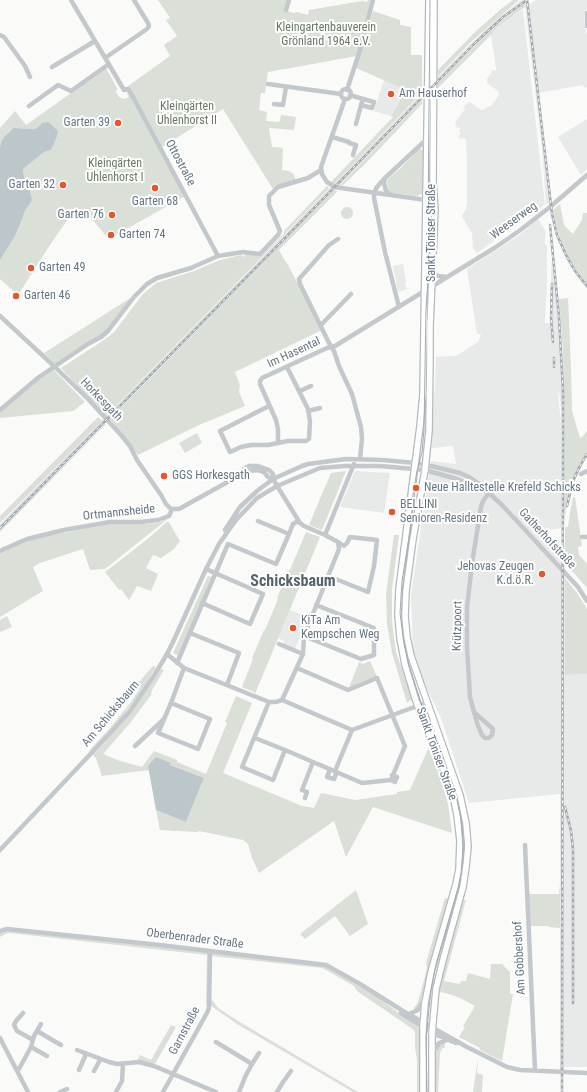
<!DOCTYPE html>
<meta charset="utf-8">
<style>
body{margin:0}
canvas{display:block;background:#fafaf8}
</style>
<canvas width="587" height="1092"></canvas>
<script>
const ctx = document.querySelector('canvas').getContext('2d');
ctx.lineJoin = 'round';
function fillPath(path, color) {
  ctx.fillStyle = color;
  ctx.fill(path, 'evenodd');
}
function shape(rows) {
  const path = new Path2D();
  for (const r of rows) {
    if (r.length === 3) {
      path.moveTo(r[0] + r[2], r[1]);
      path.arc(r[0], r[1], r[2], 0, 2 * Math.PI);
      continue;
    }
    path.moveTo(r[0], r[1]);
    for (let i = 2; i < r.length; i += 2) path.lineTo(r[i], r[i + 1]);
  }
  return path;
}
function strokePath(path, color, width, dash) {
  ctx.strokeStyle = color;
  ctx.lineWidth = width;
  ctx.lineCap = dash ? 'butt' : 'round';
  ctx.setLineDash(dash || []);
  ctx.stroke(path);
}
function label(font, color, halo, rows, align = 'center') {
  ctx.font = font + ' "Roboto Condensed",sans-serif';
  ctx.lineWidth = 4;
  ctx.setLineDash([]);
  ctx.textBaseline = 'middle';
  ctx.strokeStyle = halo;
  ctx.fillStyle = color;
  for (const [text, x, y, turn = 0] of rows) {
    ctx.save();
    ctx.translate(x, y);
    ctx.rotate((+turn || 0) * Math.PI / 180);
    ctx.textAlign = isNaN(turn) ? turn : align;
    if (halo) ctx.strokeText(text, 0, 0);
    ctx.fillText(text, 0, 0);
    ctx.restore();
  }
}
fillPath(shape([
 [521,0,529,0,495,27,477,44,334,190,0,530,0,524,329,188,438,76,489,26],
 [536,0,587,0,587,7,584,16,584,23,587,36,587,87,584,88,583,85,539,93,551,201,546,205,542,149,525,7,525,3,528,1,530,4],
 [523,9,545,205,477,253,473,248,472,233,465,222,462,216,463,214,466,209,467,202,467,163,466,140,464,138,459,139,458,135,460,135,460,131,458,130,460,130,460,128,456,127,455,122,465,109,463,108,467,103,470,102,481,110,485,109,487,107,491,106,499,95,498,91,487,83,487,79,493,70,496,71,496,68,491,35,496,28],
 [384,80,404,89,398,105,391,116,374,111],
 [587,119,587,169,581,175,558,137],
 [552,211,561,241,568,257,577,273,587,284,587,288,582,283,566,259,559,242,553,223,550,212],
 [538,219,545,230,546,235,545,238,545,244,547,246,547,286,545,323,550,323,551,273,552,260,551,244,553,244,560,315,564,378,565,513,570,489,573,479,578,467,587,451,587,455,575,480,566,511,563,531,563,558,565,560,565,675,587,674,587,1067,564,1067,563,1070,560,1070,560,794,469,803,441,718,423,680,413,651,411,595,431,461,456,464,453,446,432,448,434,393,435,393,436,357,456,356,478,342,481,334,477,334,467,269,521,234],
 [559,392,562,415,562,557,557,554,541,536,547,530,561,528,561,421,559,405,558,393],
 [403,264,406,282,405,283,407,289,398,292,393,266],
 [355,471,390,473,384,513,340,507],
 [290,610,308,617,295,649,283,644,284,641,278,638]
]), '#e8e9e9');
fillPath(shape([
 [158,0,287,0,284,10,294,13,297,12,308,15,309,10,362,1,367,2,368,0,372,0,357,56,268,72,265,93,261,93,259,110,267,112,266,121,278,122,280,121,281,115,296,117,294,130,269,128,272,147,283,148,282,170,288,171,293,173,296,180,273,189,223,109,162,147,128,86,170,56,164,45,177,36,166,20,170,18],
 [513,0,519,0,473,40,438,76,438,70,475,32,501,9],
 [523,4,525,4,525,7,496,28,491,35,438,88,438,83,477,44,495,27],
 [373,11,400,20,400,25,411,27,411,55,422,55,422,92,334,184,331,182,393,117,391,116,398,105,404,89,356,68],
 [106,68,118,90,116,90,116,92,119,97,124,99,127,98,129,96,127,94,128,93,131,98,185,196,109,239,83,209,70,216,50,245,18,295,0,279,0,260,15,236,20,221,28,206,29,188,26,184,23,172,23,169,44,152,51,150,53,144,42,123,38,127,34,129,19,128,11,129,4,137,1,142,0,148,0,128,15,111,26,125],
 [422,100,422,104,366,163,342,186,339,186],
 [419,149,424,150,424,193,417,196,392,193,388,189,387,183,388,179,391,176,401,168],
 [327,186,329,188,105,417,61,368,107,338,115,331,142,295,156,283,194,271,220,260,241,255,243,257,246,254,261,256,284,233,284,231],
 [334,190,338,191,279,250,284,259,288,265,322,330,235,372,240,385,239,392,245,406,199,425,138,455,111,420,110,421,109,420],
 [560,204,564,225,573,234,582,220,583,213,587,213,587,284,577,272,568,257,561,241,552,211],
 [347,213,6],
 [132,297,112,326,100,336,56,365,44,353],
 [568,298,571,368,572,411,580,438,582,437,587,431,587,451,579,467,573,480,570,489,565,513,564,513,564,394,563,350,559,299],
 [53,369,85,402,73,411,0,418,0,411,41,377],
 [98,417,102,421,0,523,0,516],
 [105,424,106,425,104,426,0,532,0,530],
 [197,433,202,443,185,453,179,443],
 [346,471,322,530,309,525,331,473],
 [573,497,575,497,582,546,578,547,579,555,587,564,587,588,574,573,565,565,565,527,568,527,570,513],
 [169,518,105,569,90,570,83,549,40,563,33,567,43,591,0,617,0,553,27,541,46,536,111,524,124,523,147,524,161,522],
 [168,521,180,541,174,549,161,558,153,555,146,568,158,574,151,591,137,586,129,600,121,589,119,590,105,572,145,541],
 [306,532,320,537,255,694,254,693,254,692,242,687,253,659,252,658,264,630,265,630,278,599,277,598,289,570,290,570],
 [394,535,399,535,392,589,392,622,396,652,412,699,407,703,392,653,387,624,386,594],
 [208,576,211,577,179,656,173,653],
 [565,578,577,593,587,609,587,674,565,675],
 [7,616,12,627,0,632,0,620],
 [370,661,377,677,361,682,349,688,359,662,363,664],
 [153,666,156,667,140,693,116,725,91,752,89,751,110,728,131,702,139,690,135,685,139,682],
 [161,669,164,670,152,690,151,695,130,723,104,753,105,755,120,761,142,767,154,751,177,760,177,762,206,774,227,723,225,722,236,696,252,703,223,773,302,806,314,808,321,793,355,800,397,794,397,792,410,790,428,749,429,748,442,782,448,804,452,833,373,807,346,857,334,821,259,873,252,858,248,844,243,840,199,831,197,832,160,830,156,810,186,822,204,778,170,765,171,763,148,766,149,770,102,776,96,758,93,755,119,727,134,708],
 [560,884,560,928,549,927,548,926,530,926,528,894,559,894],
 [356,890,368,924,350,936,335,916,305,939,300,934],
 [445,898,450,899,420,1005,415,1011,414,1008,417,1004,420,995,427,968,426,963],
 [461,900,466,900,444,981,460,984,461,981,466,981,468,973,490,979,491,964,502,964,510,972,510,994,513,994,502,1061,480,1050,480,1048,459,1037,465,1027,463,1026,475,1006,460,998,449,994,440,992,438,992],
 [10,931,208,952,208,1005,206,1005,207,955,10,933,5,934,0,937,0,933],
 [212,953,324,966,376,996,419,1028,421,1037,421,1092,417,1092,417,1059,415,1048,415,1033,414,1030,357,991,354,986,326,970,322,968,212,956,211,998,218,1008,238,1021,358,1092,353,1092,237,1024,210,1005,211,956],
 [171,1025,176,1027,155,1064,144,1061,137,1061,140,1055,151,1060],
 [445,1042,445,1047,442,1049,440,1053,438,1092,435,1092,436,1051,437,1047,441,1043],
 [478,1058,477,1073,483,1075,482,1092,473,1092]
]), '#dadfd7');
fillPath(shape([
 [48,122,58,131,57,136,51,150,44,152,23,169,23,172,26,184,29,188,32,200,25,211,15,236,0,260,0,148,1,142,4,137,12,129,15,128,34,129,38,127,42,123],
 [156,757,171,763,170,765,204,778,186,822,156,810,148,766]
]), '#bbc7cb');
const major = shape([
 [423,1092,423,1027,425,1003,431,972,456,884,459,869,460,841,457,815,453,796,441,763,435,749,416,701,405,665,400,638,398,615,399,589,420,426,423,394,429,0],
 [432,1092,432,1033,436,989,443,960,463,887,466,867,468,846,466,823,460,795,411,656,407,637,405,616,406,591,413,539,425,470,429,431,430,357,430,326,435,209,433,183,434,0]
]);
strokePath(major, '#b5babe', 8);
strokePath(shape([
 [71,0,124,90,128,89,134,99,218,256],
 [286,10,289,0],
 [587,13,587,26],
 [0,35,4,37,25,66,30,77],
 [105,58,147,29,149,26,148,23,134,0],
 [52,67,95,41],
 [268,84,341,94],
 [346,94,5],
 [347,90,360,50,373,0],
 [350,95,363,99,374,102,372,108,361,105,363,99],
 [345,99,321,167,322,174,327,182,335,187,341,188,426,200,435,198],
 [274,104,283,105,286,87],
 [29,106,58,85,71,91,109,64],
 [356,124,361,105],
 [332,137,349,142],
 [349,143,356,145,353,155],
 [385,178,384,183,386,191,390,194],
 [374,193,374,198,385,252,399,307],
 [374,193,377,187,385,178,427,139],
 [338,239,329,245,299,279,300,284,329,343,334,351,339,366,352,394,361,427,362,439,360,459],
 [433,270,436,275,439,276,446,277],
 [0,316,55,367,88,399,121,435,130,446,137,460,161,495,166,504,170,508,172,509],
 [321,325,351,294],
 [300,391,311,386],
 [269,406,220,431,230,452,241,447,251,445,268,445,288,441,306,441,309,439,310,421,308,409,287,367],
 [0,410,39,377,88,344,101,337,108,331,134,297,147,284,157,278,191,268,218,256,243,252,260,254,278,235,280,231,269,205,269,196,278,187,308,178,321,170],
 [308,411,320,408],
 [278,443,278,429,276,420,260,384,260,381,262,378,327,348,335,346,496,247,519,231,550,207,587,175],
 [241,474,248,471,258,470,264,472,268,477,273,479],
 [581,474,587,471],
 [232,479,244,469,249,466,258,466,269,470,273,474,273,479,279,489,300,523,304,526,325,535,338,542,339,549,304,636,303,654,282,700],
 [172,509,179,509,233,479],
 [258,521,289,534,293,524,298,521],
 [225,530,240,507,257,491,273,479,302,466,308,464,346,459,382,460,416,463,431,466,460,473,469,477,484,487,489,493,502,505,566,574,578,587,587,601],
 [325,535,354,464],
 [582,537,587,537],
 [0,551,27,539,64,530,110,522,141,522,158,520,169,516,172,509],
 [328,576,368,592,374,566,377,540,350,537,347,543,344,546,338,542],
 [202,603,250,624,263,594,206,569],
 [190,633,239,653,227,685],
 [304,636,361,659,374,655,374,628,316,605],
 [279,644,303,654],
 [167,654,184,668,269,702,276,702,282,700,352,730,428,702],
 [177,663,228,544,276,564,289,534],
 [171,703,210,719,198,749,158,733,171,703,184,668],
 [475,713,493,729,492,735,489,738,485,738,482,735,477,723,470,697,467,647,467,608,472,563,481,507,483,501,489,493],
 [255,738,285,750,273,780,242,767,269,702],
 [135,746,163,720],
 [285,750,362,783,391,780,405,746,377,678,348,690,297,668],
 [330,769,327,777,334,779,337,772],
 [335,771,352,730],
 [391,780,395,782,397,777,392,775],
 [305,798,307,792,302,790,313,762],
 [525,845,535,1070],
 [0,850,115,728,130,711,155,674,167,654,173,642,206,569,219,544,236,520,257,498,277,486,320,468,345,466,380,466,425,470,457,479,489,493],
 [0,931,7,929,160,945,326,965,360,984,403,1011,467,1047,507,1067,520,1070,587,1073],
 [23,1013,16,1021,14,1025,17,1031,33,1040],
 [401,1013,432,1033,456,1043],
 [409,1014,418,1010,422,1003,425,1000],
 [37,1031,61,1045],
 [0,1038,28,1092],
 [216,1042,252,1064,246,1075,239,1092],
 [31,1047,47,1056],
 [432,1049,436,1048,439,1043,447,1040],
 [77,1050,109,1062,117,1064,139,1062,154,1066,216,1092],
 [252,1064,259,1053],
 [17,1070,19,1069,31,1047,34,1036,41,1024],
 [79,1070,86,1054],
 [94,1071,100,1060],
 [60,1092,67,1089],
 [116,1092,122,1081,123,1064],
 [163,1092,208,1011,209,1007,210,954,209,951],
 [277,1092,283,1082,291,1071]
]), '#c3c8cc', 4.5);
strokePath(major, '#fff', 5.5);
strokePath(shape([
 [427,1092,426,1037,431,990,436,964,458,888,461,873,463,848,461,819,456,795,444,761,425,715,409,665,404,644,400,613,402,581,411,525,413,494,417,471,422,452,424,430,426,309,429,265,428,224,430,0]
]), '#a2aab0', 1);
const rail = shape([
 [550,225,559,317,563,391,562,1092],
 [552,284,551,317,553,342],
 [554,358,554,367],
 [567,506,573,481,579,468,587,454],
 [0,528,282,241,474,44,503,17,527,0,552,214,557,235,566,255,575,271,587,286],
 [565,807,571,831,573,849,573,1003]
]);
strokePath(rail, '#a2aab0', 2.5);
strokePath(rail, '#fff', 1, [3]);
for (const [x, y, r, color] of [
 [391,94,4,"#e4572e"],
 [118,123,4,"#e4572e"],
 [63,185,4,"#e4572e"],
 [155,188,4,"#e4572e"],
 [112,215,4,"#e4572e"],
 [111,235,4,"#e4572e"],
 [31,268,4,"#e4572e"],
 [16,296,4,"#e4572e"],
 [164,476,4,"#e4572e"],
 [416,488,4,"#e4572e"],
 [392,512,4,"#e4572e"],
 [542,574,4,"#e4572e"],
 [293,628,4,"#e4572e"]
]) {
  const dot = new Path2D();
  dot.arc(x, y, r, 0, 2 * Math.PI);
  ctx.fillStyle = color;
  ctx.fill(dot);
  strokePath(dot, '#fff', 1.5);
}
label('12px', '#687a64', '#fff', [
 ["Kleingartenbauverein",326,28],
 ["Grönland 1964 e.V.",326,42],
 ["Kleingärten",187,107],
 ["Uhlenhorst II",187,121],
 ["Kleingärten",115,164],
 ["Uhlenhorst I",115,178]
]);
label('12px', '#657683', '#fff', [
 ["Am Hauserhof",399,94],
 ["Garten 39",110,123,"right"],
 ["Garten 32",55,185,"right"],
 ["Garten 68",155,202,"center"],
 ["Garten 76",104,215,"right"],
 ["Garten 74",119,235],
 ["Garten 49",39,268],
 ["Garten 46",24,296],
 ["GGS Horkesgath",172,476],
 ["Neue Halltestelle Krefeld Schicks",424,488],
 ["BELLINI",400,505],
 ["Senioren-Residenz",400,519],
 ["Jehovas Zeugen",534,567,"right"],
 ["K.d.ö.R.",534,581,"right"],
 ["KiTa Am",301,621],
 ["Kempschen Weg",301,635]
], 'left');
label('12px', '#657683', '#fff', [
 ["Ottostraße",180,163,62],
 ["Weeserweg",514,221,-36],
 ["Sankt Töniser Straße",432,233,-90],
 ["Im Hasental",294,353,-25],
 ["Horkesgath",101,400,46],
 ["Ortmannsheide",119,513,-6],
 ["Gatherhofstraße",547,539,47],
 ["Krützpoort",458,626,-89],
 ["Am Schicksbaum",111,714,-50],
 ["Sankt Töniser Straße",436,754,70],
 ["Oberbenrader Straße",195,939,7],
 ["Am Gobbershof",520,958,-93],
 ["Garnstraße",185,1031,-62]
]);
label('bold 16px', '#57646e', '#fff', [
 ["Schicksbaum",293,582]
]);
</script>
